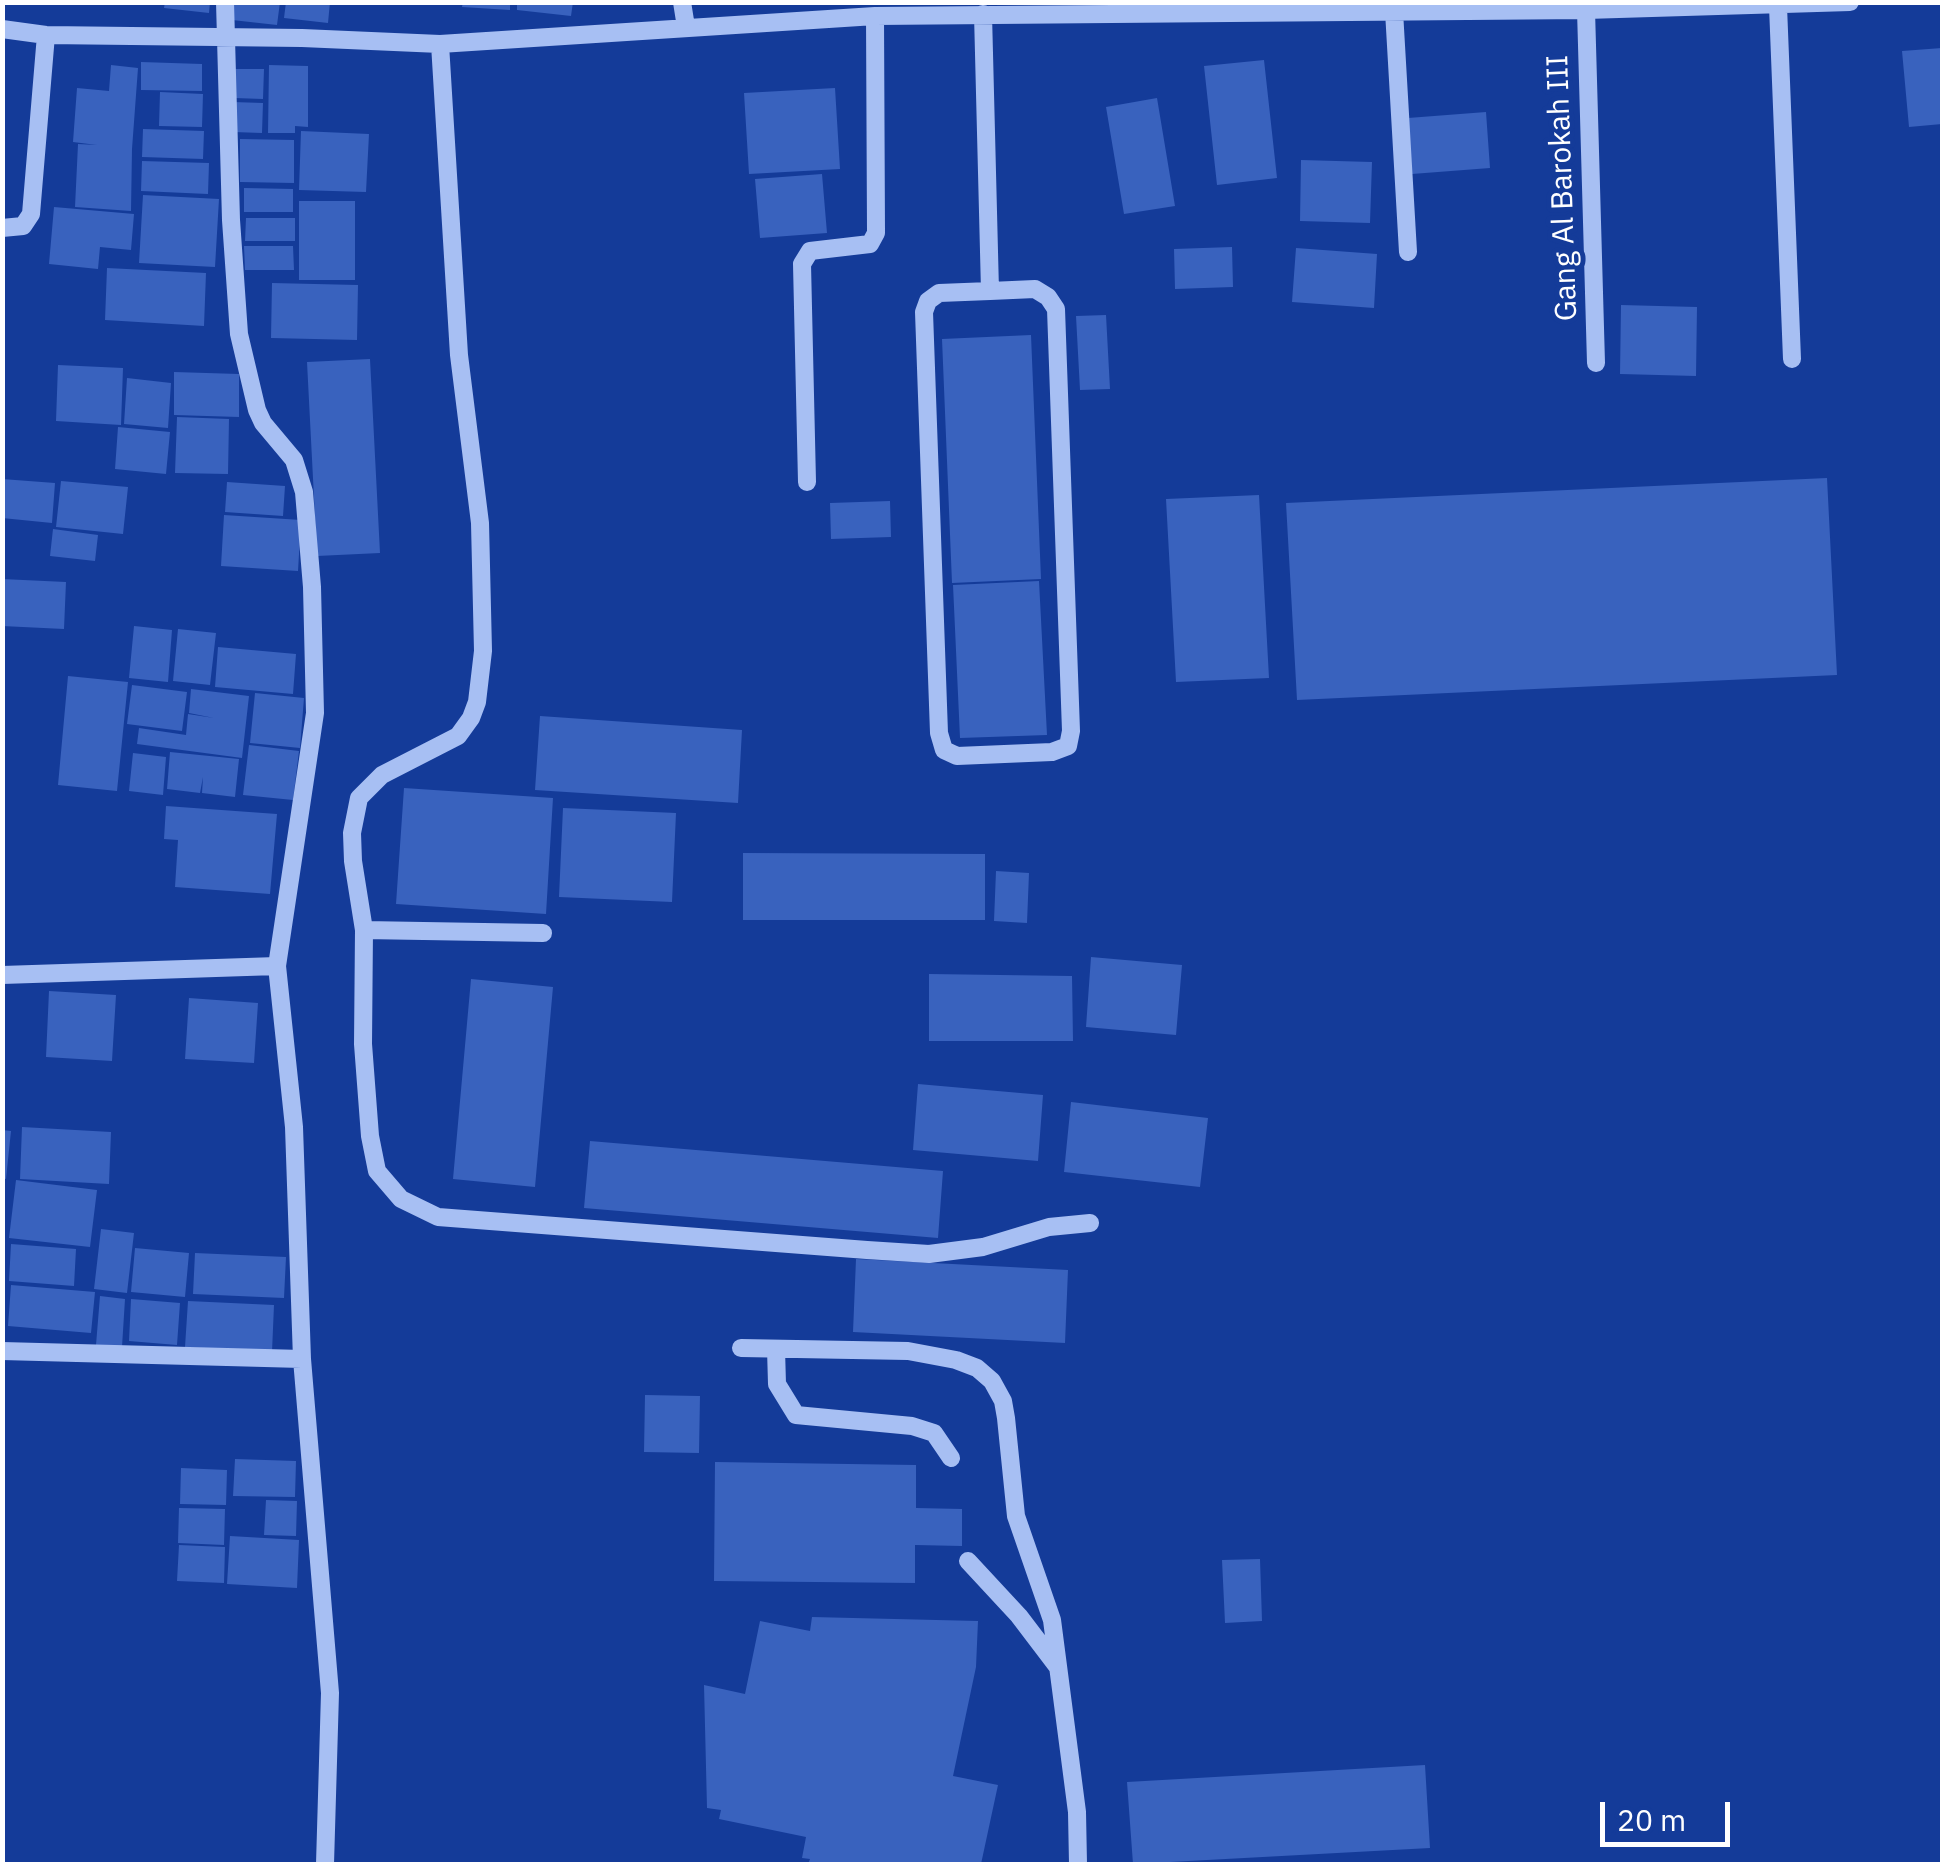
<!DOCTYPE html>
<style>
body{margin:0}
#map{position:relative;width:1945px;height:1867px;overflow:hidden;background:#143b99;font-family:"IBM Plex Sans",sans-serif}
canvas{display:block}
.frame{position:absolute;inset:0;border:5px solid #fff;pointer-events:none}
.scale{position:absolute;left:1600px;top:1802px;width:130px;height:45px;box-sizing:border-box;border:5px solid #fff;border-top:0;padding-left:12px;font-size:30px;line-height:35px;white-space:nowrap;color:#fff;-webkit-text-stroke:8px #143b99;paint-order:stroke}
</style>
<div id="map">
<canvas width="1945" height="1867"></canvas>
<div class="frame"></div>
<div class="scale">20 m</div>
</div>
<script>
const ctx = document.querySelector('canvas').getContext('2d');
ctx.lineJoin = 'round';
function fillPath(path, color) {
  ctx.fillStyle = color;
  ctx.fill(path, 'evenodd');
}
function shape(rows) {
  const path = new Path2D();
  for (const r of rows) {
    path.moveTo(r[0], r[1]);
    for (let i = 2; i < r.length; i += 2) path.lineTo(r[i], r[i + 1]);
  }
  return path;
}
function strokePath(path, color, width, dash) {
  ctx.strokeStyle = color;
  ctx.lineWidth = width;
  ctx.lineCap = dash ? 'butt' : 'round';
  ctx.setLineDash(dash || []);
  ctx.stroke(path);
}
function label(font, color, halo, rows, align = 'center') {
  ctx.font = font + ' "IBM Plex Sans",sans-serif';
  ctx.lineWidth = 10;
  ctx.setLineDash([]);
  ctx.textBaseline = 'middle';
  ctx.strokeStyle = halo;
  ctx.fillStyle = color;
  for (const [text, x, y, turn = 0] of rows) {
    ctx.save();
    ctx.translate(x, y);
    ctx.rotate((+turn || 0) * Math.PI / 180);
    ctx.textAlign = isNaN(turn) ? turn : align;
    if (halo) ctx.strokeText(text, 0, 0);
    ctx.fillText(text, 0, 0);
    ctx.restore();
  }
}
fillPath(shape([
 [165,2,210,2,209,13,164,8],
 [234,2,280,2,277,25,232,20],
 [286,2,330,2,328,23,284,18],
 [463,2,510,2,510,10,462,7],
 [517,2,573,2,571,16,517,10],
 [1942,48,1942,124,1909,127,1902,51],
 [1264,60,1277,178,1217,185,1204,66],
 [141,62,202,64,202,91,141,90],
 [111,65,138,68,132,149,131,211,75,207,78,144,97,145,73,142,77,88,109,91],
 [269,65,308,66,308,127,295,126,295,133,268,133],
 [234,69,264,69,263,99,234,98],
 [835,88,840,169,749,174,744,93],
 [160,92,203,94,202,127,159,126],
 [1157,98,1175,206,1124,214,1106,107],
 [233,102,263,103,262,133,233,132],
 [1486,112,1490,168,1412,174,1408,118],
 [143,129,204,131,203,159,142,157],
 [301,131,369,134,366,192,299,190],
 [240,139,294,140,294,183,240,182],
 [1301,160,1372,162,1370,223,1300,221],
 [142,161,209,163,208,194,141,191],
 [822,174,827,233,760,238,755,179],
 [244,188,293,189,293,212,244,212],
 [143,195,219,199,215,267,139,263],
 [299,201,355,201,355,280,299,280],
 [54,207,134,214,131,250,100,247,98,269,49,264],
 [246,218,295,218,295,241,245,241],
 [244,246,293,246,294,270,245,270],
 [1232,247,1233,287,1175,289,1174,249],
 [1296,248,1377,254,1374,308,1292,302],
 [107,268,206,273,204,326,105,320],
 [272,283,358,285,357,340,271,338],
 [1621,305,1697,307,1696,376,1620,374],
 [1106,315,1110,389,1080,390,1076,316],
 [1031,335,1041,579,952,583,942,339],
 [370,359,380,553,317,556,307,362],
 [58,365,123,368,121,425,56,421],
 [174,372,239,374,239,417,174,415],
 [127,378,171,383,168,428,124,424],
 [177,417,229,419,228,474,175,473],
 [118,427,170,432,166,474,115,469],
 [1827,478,1837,675,1297,700,1286,503],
 [2,479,55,483,52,523,2,518],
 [61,481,128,487,123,534,56,527],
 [227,482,285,486,283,516,225,512],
 [1259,495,1269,678,1176,682,1166,499],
 [890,501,891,537,831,539,830,503],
 [224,515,301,520,298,571,221,566],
 [53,529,98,535,95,561,50,556],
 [2,579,66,582,64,629,2,626],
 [1039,581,1047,735,960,738,953,585],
 [134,626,172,630,168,682,129,678],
 [178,629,216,633,210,685,173,681],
 [218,647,296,654,293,694,215,687],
 [68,676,128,682,117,791,58,785],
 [132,685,187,692,182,731,127,724],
 [191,689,249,696,242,758,137,744,139,728,186,735,188,714,214,718,189,713],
 [255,693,304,698,300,748,250,743],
 [540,716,742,730,738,803,535,790],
 [249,745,299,751,293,800,243,795],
 [170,752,239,759,235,797,202,793,203,777,200,793,167,789],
 [133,753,166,757,163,795,129,791],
 [404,788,553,798,546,914,396,904],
 [166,806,277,814,270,894,175,887,178,840,164,839],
 [563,808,676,813,672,902,559,897],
 [743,853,985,854,985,920,743,920],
 [996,871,1029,873,1027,923,994,921],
 [1091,957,1182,965,1176,1035,1086,1027],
 [929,974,1072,976,1073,1041,929,1041],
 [471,979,553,987,535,1187,453,1179],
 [49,991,116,995,112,1061,46,1057],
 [189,998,258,1003,254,1063,185,1059],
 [918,1084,1043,1095,1038,1161,913,1150],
 [1071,1102,1208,1118,1200,1187,1064,1172],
 [22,1127,111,1132,109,1184,20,1179],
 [2,1130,11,1131,6,1179,2,1178],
 [590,1141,943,1171,938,1238,584,1208],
 [16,1180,97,1190,90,1247,9,1238],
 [101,1229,134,1233,127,1293,94,1289],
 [11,1244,76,1249,74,1286,9,1281],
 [135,1248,189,1253,185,1297,131,1292],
 [195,1253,286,1257,284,1298,193,1294],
 [856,1259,1068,1270,1065,1343,853,1332],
 [11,1285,95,1292,91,1333,8,1326],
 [100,1296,125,1299,122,1347,96,1345],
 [131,1299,180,1303,177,1345,129,1341],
 [188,1301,274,1305,272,1352,185,1347],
 [645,1395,700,1396,699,1453,644,1452],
 [235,1459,296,1461,295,1497,233,1496],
 [715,1462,916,1465,916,1508,962,1509,962,1546,915,1545,915,1583,714,1581],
 [181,1468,227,1470,226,1505,180,1504],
 [266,1500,297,1501,296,1536,264,1535],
 [179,1508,225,1509,224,1545,178,1543],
 [230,1536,299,1540,297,1588,227,1584],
 [179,1545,225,1547,224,1583,177,1581],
 [1260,1559,1262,1621,1225,1623,1222,1560],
 [812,1617,978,1621,976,1667,953,1776,998,1785,981,1864,808,1864,810,1859,802,1858,806,1837,719,1819,721,1810,707,1808,704,1685,745,1694,760,1621,810,1631],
 [1425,1765,1430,1848,1133,1864,1127,1782]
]), '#3962be');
strokePath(shape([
 [225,2,231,220,239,334,257,410,263,423,294,460,304,492,312,587,315,713,277,966,294,1127,302,1359,330,1693,325,1864],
 [682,2,686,27],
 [1778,6,1792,359],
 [1586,10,1596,363],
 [1394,11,1408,252],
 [983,14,990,291,939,293,928,301,924,312,939,733,944,750,957,756,1052,752,1068,746,1071,731,1056,309,1048,297,1035,289,990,291],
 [2,29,46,35,302,38,440,44,875,16,1586,10,1850,2],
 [440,44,459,355,480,523,483,651,477,702,471,718,458,736,382,775,359,798,352,833,353,861,364,930,363,1044,370,1136,377,1171,401,1199,438,1217,867,1250,929,1254,983,1247,1049,1227,1090,1223],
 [2,228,23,226,31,214,46,35],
 [807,482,802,264,810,251,870,244,876,233,875,16],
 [364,930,543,933],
 [2,975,277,966],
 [741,1348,908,1351,956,1360,977,1368,992,1381,1003,1401,1006,1418,1016,1516,1052,1620,1077,1812,1078,1864],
 [776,1349,777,1384,796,1415,912,1426,934,1433,951,1458],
 [2,1351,302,1359],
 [968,1561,1019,1616,1057,1666]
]), '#a7bff3', 18);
label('30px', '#fff', '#143b99', [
 ["Gang Al Barokah III",1563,188,-92]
]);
</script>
